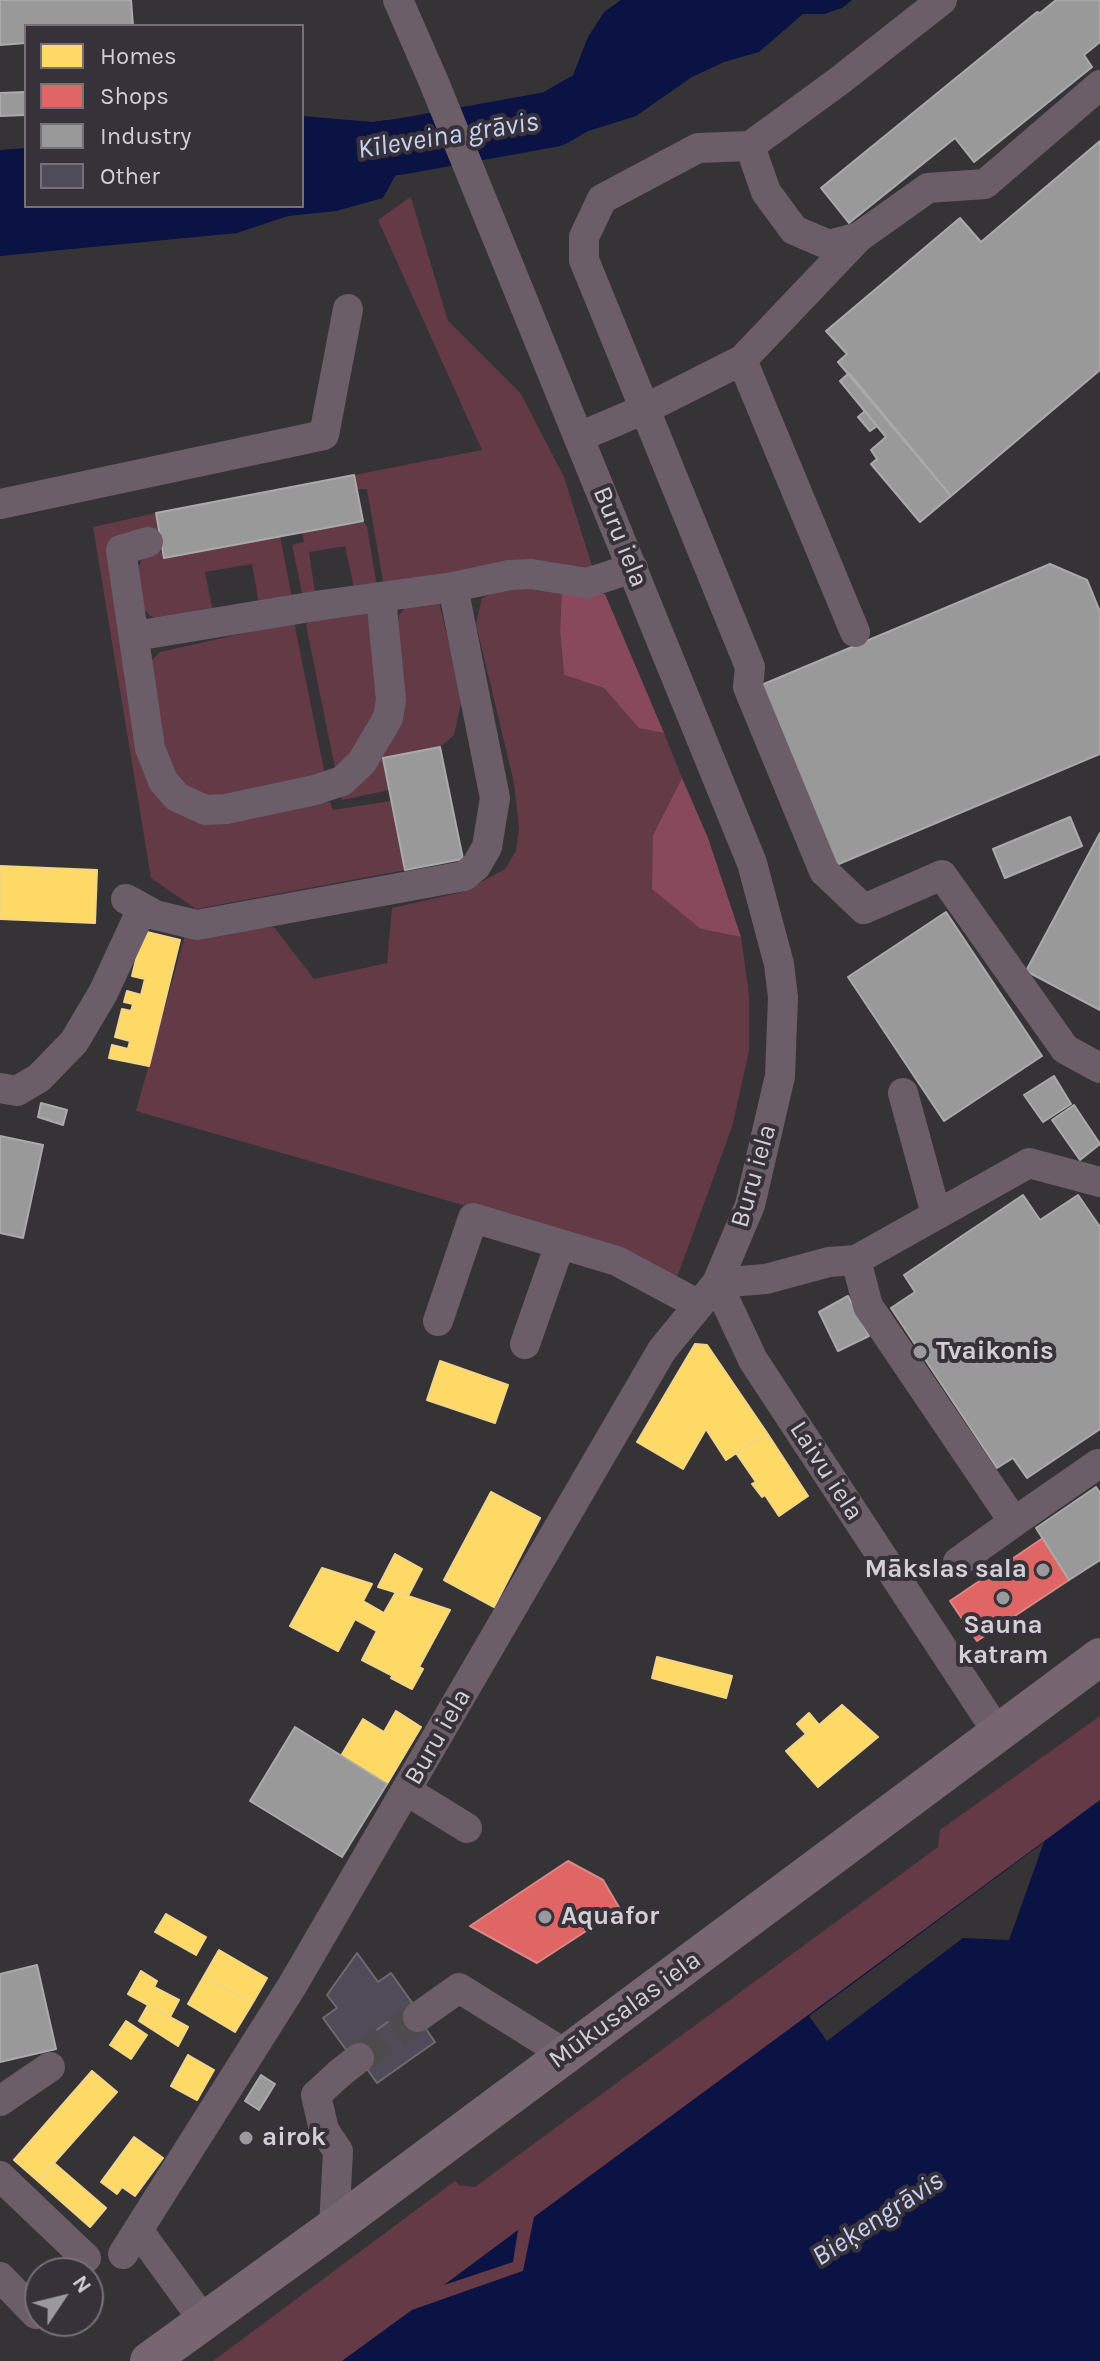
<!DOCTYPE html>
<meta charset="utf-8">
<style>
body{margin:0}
#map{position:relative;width:1100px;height:2361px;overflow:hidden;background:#363337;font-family:Karla,sans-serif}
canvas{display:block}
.legend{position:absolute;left:24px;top:24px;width:280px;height:184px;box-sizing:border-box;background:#373139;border:2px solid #757177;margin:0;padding:10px 14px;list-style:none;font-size:24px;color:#d3d0d5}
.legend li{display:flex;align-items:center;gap:16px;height:40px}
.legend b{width:40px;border:2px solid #757177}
.north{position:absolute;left:24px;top:2257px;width:80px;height:80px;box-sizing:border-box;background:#373139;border:2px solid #757177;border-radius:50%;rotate:55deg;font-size:22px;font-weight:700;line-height:32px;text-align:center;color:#d3d0d5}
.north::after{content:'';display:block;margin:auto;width:28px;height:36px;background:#9c999e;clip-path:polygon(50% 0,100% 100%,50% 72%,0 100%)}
</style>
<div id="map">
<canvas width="1100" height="2361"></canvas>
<ul class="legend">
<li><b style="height:22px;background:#ffd966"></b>Homes</li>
<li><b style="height:22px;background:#e06666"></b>Shops</li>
<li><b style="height:22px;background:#999"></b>Industry</li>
<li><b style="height:22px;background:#4f4b59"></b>Other</li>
</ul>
<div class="north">N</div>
</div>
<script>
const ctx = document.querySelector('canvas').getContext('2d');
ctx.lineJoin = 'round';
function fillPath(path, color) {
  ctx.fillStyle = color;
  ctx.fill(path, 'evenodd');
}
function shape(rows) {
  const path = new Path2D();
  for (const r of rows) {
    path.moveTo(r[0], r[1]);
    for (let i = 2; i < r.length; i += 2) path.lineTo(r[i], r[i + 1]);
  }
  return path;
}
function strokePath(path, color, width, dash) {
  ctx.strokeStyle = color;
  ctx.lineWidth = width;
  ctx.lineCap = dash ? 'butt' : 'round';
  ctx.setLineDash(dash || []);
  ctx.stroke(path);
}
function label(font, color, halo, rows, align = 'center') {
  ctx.font = font + ' Karla,sans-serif';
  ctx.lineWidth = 8;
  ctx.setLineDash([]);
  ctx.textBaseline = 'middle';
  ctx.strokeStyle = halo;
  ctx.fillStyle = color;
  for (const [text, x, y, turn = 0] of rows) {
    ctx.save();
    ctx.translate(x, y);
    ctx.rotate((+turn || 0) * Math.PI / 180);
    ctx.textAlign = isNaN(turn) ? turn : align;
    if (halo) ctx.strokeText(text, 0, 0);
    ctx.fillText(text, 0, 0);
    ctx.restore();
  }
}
fillPath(shape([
 [409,198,411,198,448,321,521,394,564,477,593,569,384,587,367,489,357,489,354,475,482,450,378,220],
 [156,513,159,532,141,535,120,549,139,731,191,815,366,774,396,641,399,615,405,608,439,602,462,698,454,735,440,747,383,758,389,790,342,800,341,796,321,803,330,802,333,810,391,801,405,870,196,909,151,878,93,527],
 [363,521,367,526,377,587,354,588,345,546,309,552,315,593,303,597,292,545,304,542,302,532],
 [280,536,292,598,259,604,252,564,205,572,214,617,164,621,150,616,139,602,135,575,145,553,163,552,165,558],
 [562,586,560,630,564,675,604,688,639,727,664,733,682,778,653,835,701,929,741,937,749,995,749,1051,732,1127,676,1280,640,1256,136,1111,185,935,274,927,314,979,387,963,392,908,463,892,505,869,516,851,519,828,514,783,476,624,482,598,504,588],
 [371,609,388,709,337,778,306,625,309,621],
 [294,622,326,780,205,802,170,781,149,663,160,652],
 [1100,1716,1100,1800,1044,1842,523,2271,412,2310,342,2361,213,2361,455,2181,459,2185,475,2187,938,1847,940,1830]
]), '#633a46');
fillPath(shape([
 [562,586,605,594,664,733,639,728,604,688,564,675,560,630],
 [682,778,708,838,741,937,701,929,652,889,653,835]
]), '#89495d');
fillPath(shape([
 [621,0,852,0,842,8,824,14,803,14,759,52,724,62,692,77,636,116,557,141,550,102,570,83,588,37,604,12],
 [302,116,373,122,388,120,401,127,408,166,399,169,383,198,336,211,288,216,237,233,0,256,0,150,26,148,26,206,302,206],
 [1100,1800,1100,2361,342,2361,412,2310,523,2271,534,2217],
 [518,2230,513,2262,444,2285]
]), '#0b1244');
fillPath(shape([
 [1044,1842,1009,1940,963,1938,827,2041,809,2016]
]), '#363337');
const homes = shape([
 [0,866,97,870,95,923,0,919,0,866],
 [143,931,180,940,149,1066,109,1058,112,1045,128,1049,130,1041,115,1037,122,1009,131,1011,133,1004,124,1002,127,991,141,995,145,979,132,976,143,931],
 [695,1344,707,1345,767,1433,726,1460,706,1429,683,1469,637,1442,695,1344],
 [440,1361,508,1385,495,1423,427,1400,440,1361],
 [767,1433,808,1496,779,1516,765,1495,762,1497,752,1484,756,1482,736,1453,767,1433],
 [491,1492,540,1518,494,1607,444,1580,491,1492],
 [395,1554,422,1569,408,1596,378,1587,395,1554],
 [322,1568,372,1584,363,1601,384,1613,396,1592,450,1610,419,1667,423,1669,412,1689,391,1678,393,1676,362,1660,377,1631,355,1619,338,1651,290,1626,322,1568],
 [657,1657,732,1676,726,1698,652,1678,657,1657],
 [842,1705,878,1737,818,1787,786,1751,806,1734,797,1724,809,1713,819,1725,842,1705],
 [396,1711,421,1727,387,1784,341,1756,363,1719,384,1732,396,1711],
 [166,1914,206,1937,196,1955,155,1932,166,1914],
 [219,1950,267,1978,252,2004,204,1976,219,1950],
 [141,1971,157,1981,154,1987,179,2000,170,2017,128,1994,141,1971],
 [204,1976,252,2004,235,2032,188,2004,204,1976],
 [148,2005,188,2027,178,2046,139,2021,148,2005],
 [126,2021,147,2035,131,2059,110,2045,126,2021],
 [188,2055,214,2070,197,2100,171,2086,188,2055],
 [92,2071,117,2092,38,2181,14,2160,92,2071],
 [134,2137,163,2158,135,2196,122,2187,117,2194,101,2182,134,2137],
 [54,2163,106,2208,90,2227,38,2181,54,2163]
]);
fillPath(homes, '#ffd966');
strokePath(homes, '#f2d687', 2);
const shops = shape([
 [1043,1538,1069,1580,977,1641,950,1601,1043,1538],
 [568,1861,603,1880,620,1909,537,1963,470,1926,568,1861]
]);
fillPath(shops, '#e06666');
strokePath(shops, '#dc8687', 2);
const industry = shape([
 [0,0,131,0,133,26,26,26,26,43,0,45,0,0],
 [1056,0,1100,0,1100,42,1084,55,1092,67,974,162,955,138,849,223,821,188,1037,12,1040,13,1056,0],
 [26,92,26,115,0,116,0,93,26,92],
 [1100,141,1100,370,951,496,838,362,847,354,826,331,960,218,981,242,1100,141],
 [849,373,951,496,920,522,871,464,877,459,871,450,886,437,840,381,849,373],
 [865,411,877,426,870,431,858,417,865,411],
 [354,475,363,521,164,558,156,513,354,475],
 [1050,564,1087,580,1100,612,1100,754,834,866,759,686,1050,564],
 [440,747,463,859,405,870,383,758,440,747],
 [1070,817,1082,846,1005,878,993,849,1070,817],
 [1100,833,1100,1010,1026,971,1100,833],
 [946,912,1042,1056,944,1121,848,977,946,912],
 [1054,1076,1071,1104,1043,1122,1024,1095,1054,1076],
 [41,1103,67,1110,63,1125,38,1117,41,1103],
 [1074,1105,1100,1144,1080,1160,1052,1120,1074,1105],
 [0,1136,43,1145,23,1238,0,1233,0,1136],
 [1023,1195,1040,1220,1078,1195,1100,1227,1100,1429,1027,1478,1013,1458,997,1468,891,1308,915,1292,904,1275,1023,1195],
 [848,1296,869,1336,838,1351,819,1312,848,1296],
 [1096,1487,1100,1493,1100,1560,1069,1580,1036,1528,1096,1487],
 [295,1727,387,1784,342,1857,250,1801,295,1727],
 [37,1965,56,2049,0,2062,0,1974,37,1965],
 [261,2075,275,2084,259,2110,245,2101,261,2075]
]);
fillPath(industry, '#999');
strokePath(industry, '#aaaaab', 2);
strokePath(shape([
 [302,160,404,146,553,119,619,81]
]), '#0b1244', 56);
const building = shape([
 [357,1953,378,1982,391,1973,413,2004,347,2051,323,2018,337,2008,327,1995,357,1953],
 [410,2006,435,2042,377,2083,352,2048,410,2006]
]);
fillPath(building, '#4f4b59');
strokePath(building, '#6c6b6f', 2);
strokePath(shape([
 [359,2058,418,2017]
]), '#4e4b4f', 30, [30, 15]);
strokePath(shape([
 [942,0,839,81,750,146,698,148,602,199,584,237,584,260,750,667,748,687,824,871,864,909,942,875,1065,1049,1100,1068],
 [750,146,766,192,794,230,829,245,859,237,928,188,985,184,1100,85],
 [579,437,645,409,742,360],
 [0,504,324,435,348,309],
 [148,542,121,550,150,748,163,781,177,797,205,810,226,809,315,790,342,781,362,762,388,718,391,700,381,597],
 [855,632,742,360,859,237],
 [135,636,322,605,453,587],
 [126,899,155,915,197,925,464,876,476,866,487,847,495,798,453,587,510,575,531,574,587,583,633,568],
 [0,1088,17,1091,39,1078,74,1042,103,993,142,909],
 [903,1093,936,1214],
 [856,1260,868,1306,1014,1522,1098,1464,1100,1466],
 [717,1283,753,1360,998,1733],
 [717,1283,766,1279,829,1262,856,1260,1029,1163,1100,1182],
 [438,1321,473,1218,617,1261,699,1305],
 [525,1344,560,1244],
 [958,1562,1014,1522],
 [407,1791,467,1828],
 [418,2017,459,1988,565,2054],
 [0,2101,50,2067],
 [0,2176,86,2258],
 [334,2227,338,2151,324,2130,316,2095,340,2073,359,2058],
 [138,2230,204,2321],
 [123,2254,292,1986,662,1350,717,1283,750,1205,780,1076,783,997,779,964,752,863,433,80,398,0],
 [0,2277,36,2314]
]), '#6c5e68', 30);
strokePath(shape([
 [149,2361,334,2227,1100,1657]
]), '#776572', 38);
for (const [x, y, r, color] of [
 [920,1352,8,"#9c999e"],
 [1043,1570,8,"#9c999e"],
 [1003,1598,8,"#9c999e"],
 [545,1917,8,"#9c999e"],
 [246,2138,8,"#9c999e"]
]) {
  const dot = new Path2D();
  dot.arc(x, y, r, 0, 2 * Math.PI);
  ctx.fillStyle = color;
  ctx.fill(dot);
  strokePath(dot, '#373139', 3);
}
label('26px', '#d3d0d5', '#373139', [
 ["Buru iela",620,537,68],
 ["Buru iela",754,1176,-74],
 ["Laivu iela",826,1471,57],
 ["Buru iela",438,1737,-60],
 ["Mūkusalas iela",625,2010,-36]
]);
label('bold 26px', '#d3d0d5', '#373139', [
 ["Tvaikonis",936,1352],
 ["Mākslas sala",1027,1570,"right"],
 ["Sauna",1003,1626,"center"],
 ["katram",1003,1656,"center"],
 ["Aquafor",561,1917],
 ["airok",262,2138]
], 'left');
label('italic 28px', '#c5d2f6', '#373139', [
 ["Kīleveina grāvis",448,136,-9],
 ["Bieķengrāvis",878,2219,-33]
]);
</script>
